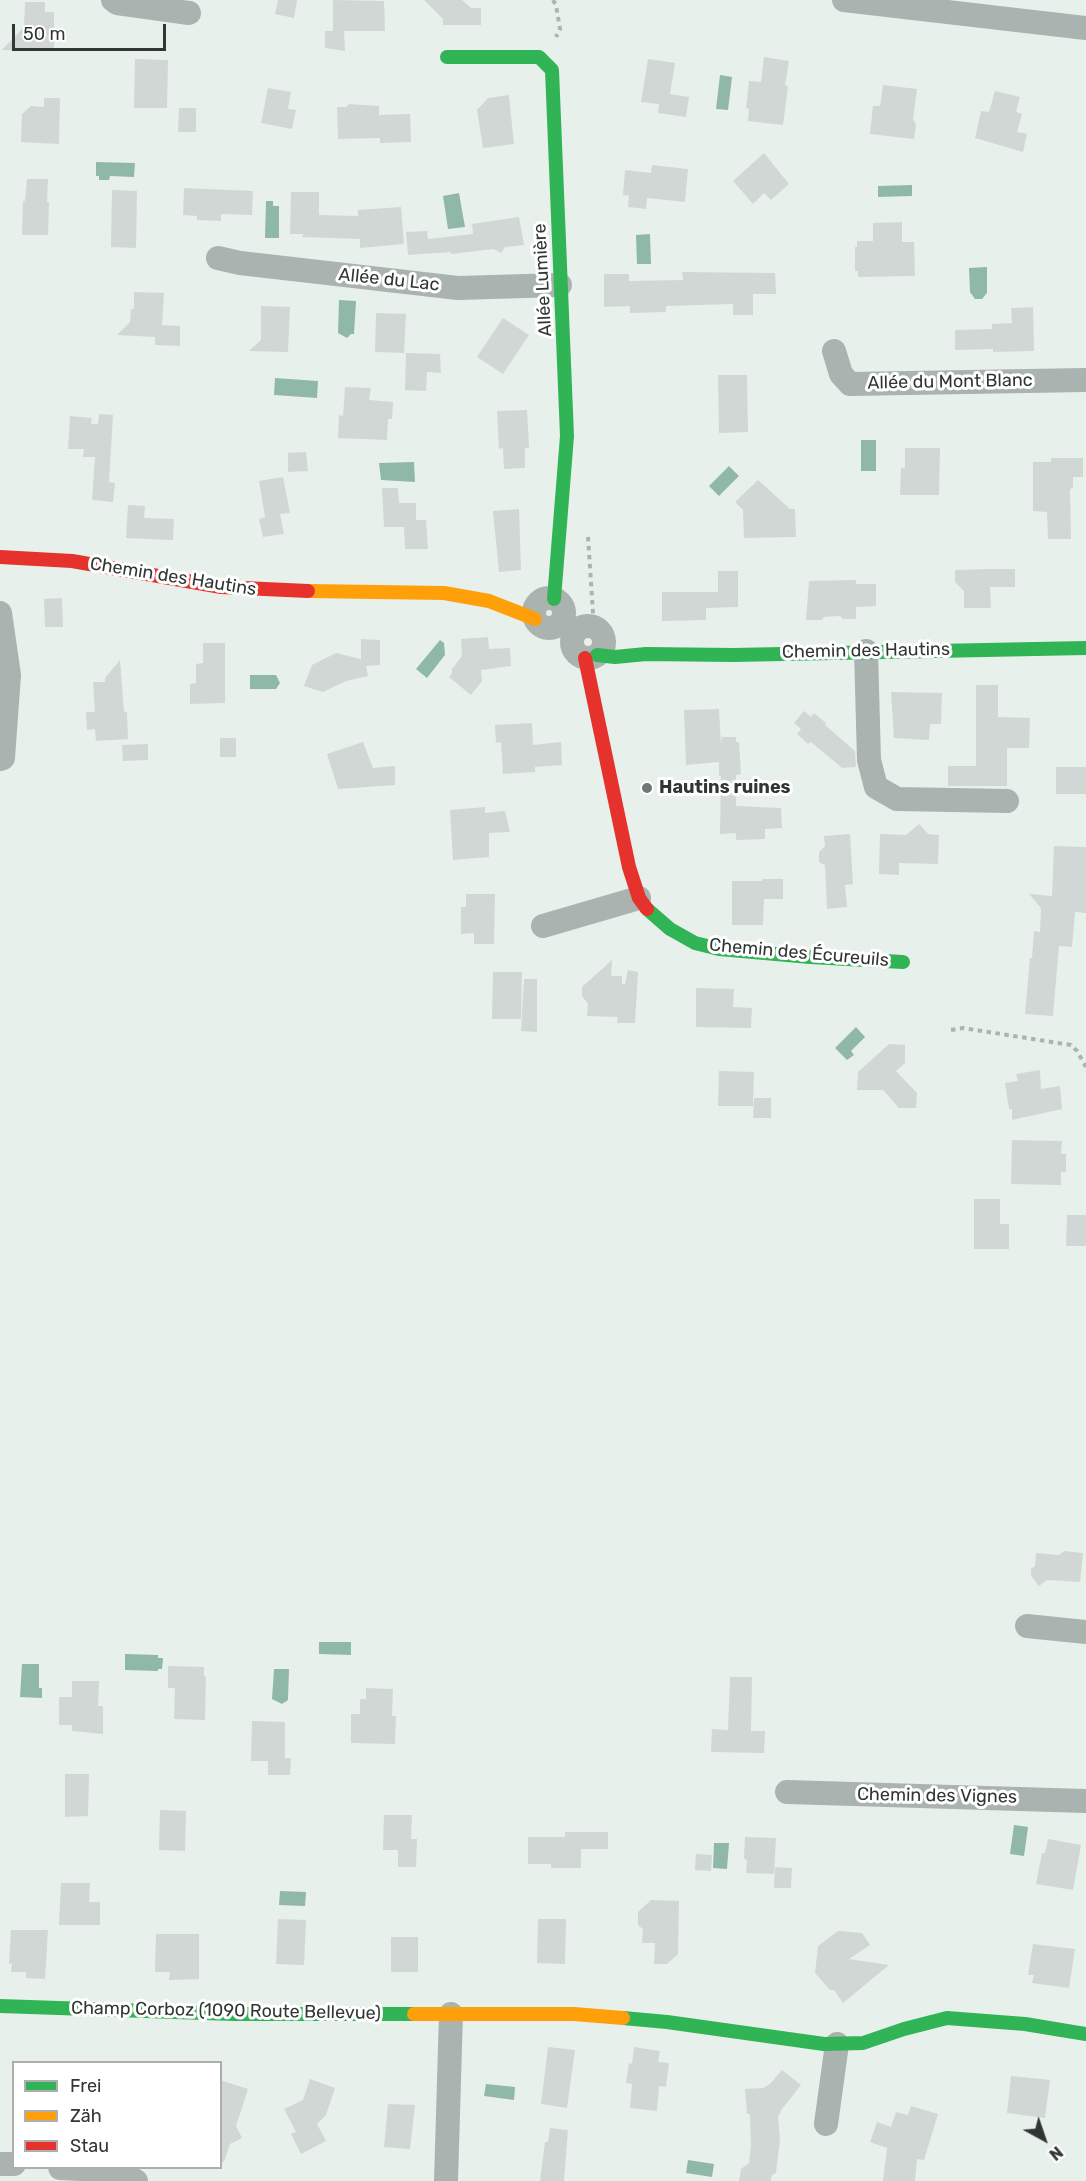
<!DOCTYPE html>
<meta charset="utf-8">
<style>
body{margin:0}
#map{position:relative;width:1086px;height:2181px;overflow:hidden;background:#e8f0ec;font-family:Rubik,sans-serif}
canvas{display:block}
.legend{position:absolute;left:12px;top:2061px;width:210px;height:108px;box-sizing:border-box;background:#fff;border:2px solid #acafad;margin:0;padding:8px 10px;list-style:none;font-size:18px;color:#303633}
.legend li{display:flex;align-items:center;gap:12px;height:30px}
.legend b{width:30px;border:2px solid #acafad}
.north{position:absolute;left:1014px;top:2109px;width:60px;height:60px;-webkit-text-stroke:4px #fff;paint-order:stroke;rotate:140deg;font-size:16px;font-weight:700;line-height:24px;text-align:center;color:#303633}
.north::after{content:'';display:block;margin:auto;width:21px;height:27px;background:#303633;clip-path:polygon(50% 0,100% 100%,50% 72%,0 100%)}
.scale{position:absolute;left:12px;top:24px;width:154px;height:27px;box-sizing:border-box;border:3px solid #303633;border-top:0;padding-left:8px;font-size:18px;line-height:21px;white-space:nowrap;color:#303633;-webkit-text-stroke:4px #fff;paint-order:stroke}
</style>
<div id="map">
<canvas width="1086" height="2181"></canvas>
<ul class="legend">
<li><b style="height:8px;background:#30b455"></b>Frei</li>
<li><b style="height:8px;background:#ff9f0a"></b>Zäh</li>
<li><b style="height:8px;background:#e5322d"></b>Stau</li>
</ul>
<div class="north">N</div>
<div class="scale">50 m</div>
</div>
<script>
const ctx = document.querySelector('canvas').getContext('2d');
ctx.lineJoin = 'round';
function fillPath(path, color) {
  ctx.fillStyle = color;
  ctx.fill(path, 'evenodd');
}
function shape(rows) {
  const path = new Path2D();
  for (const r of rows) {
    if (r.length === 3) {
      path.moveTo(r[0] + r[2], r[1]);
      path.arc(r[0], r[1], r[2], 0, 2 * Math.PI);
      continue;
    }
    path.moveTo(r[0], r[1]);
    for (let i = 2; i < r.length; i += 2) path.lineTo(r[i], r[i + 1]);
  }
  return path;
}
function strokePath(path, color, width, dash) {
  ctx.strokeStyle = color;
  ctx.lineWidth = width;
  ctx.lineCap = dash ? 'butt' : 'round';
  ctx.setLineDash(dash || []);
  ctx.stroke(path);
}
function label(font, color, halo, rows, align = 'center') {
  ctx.font = font + ' Rubik,sans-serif';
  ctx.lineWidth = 6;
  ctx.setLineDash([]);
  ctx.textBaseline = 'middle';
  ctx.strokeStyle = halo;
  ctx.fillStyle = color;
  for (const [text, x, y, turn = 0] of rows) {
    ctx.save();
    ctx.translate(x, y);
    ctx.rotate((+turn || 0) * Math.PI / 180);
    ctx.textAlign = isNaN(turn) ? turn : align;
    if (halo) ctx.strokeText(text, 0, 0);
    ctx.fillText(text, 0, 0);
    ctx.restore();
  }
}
fillPath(shape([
 [720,75,732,77,728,110,716,109],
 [96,162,135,163,134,177,110,176,109,180,99,180,99,176,96,176],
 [912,185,912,196,878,197,878,186],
 [459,193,465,227,448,229,443,196],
 [266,201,273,201,273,206,279,206,279,238,265,238],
 [650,234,651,264,637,264,636,235],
 [987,267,987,293,982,299,975,299,970,292,969,268],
 [339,300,356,301,354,334,351,334,347,338,338,333],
 [275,378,318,381,317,398,274,395],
 [861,440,876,440,876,471,861,471],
 [414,462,415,482,381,480,379,463],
 [729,466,739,476,719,496,709,486],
 [440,640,444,643,445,655,427,678,416,669],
 [250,675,276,675,280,683,276,689,250,689],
 [856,1027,865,1037,851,1051,854,1055,847,1060,835,1048],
 [319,1642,351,1642,351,1655,319,1654],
 [125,1654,158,1655,158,1658,163,1658,162,1669,158,1669,158,1671,125,1670],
 [22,1664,39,1664,39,1688,42,1688,42,1698,20,1697],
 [274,1669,289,1669,288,1700,282,1704,272,1699],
 [1014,1825,1028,1827,1024,1856,1010,1854],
 [714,1843,729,1843,727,1869,713,1868],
 [280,1891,306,1892,305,1906,279,1905],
 [486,2084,515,2087,514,2100,484,2096],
 [688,2160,714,2164,712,2177,686,2173]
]), '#8fb8a9');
fillPath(shape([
 [278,0,297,0,294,18,275,14],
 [333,0,384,1,385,31,344,31,345,51,325,48,325,31,333,31],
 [424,0,462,0,471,8,481,8,481,25,443,25,443,19],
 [25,2,45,2,45,12,54,12,54,51,2,50,24,27],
 [764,57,789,61,785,85,788,86,783,125,748,121,749,108,746,109,749,81,761,82],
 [135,59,168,60,167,108,134,108],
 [648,59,675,63,670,94,689,97,686,117,658,113,659,104,641,102],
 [883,85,917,89,913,119,916,125,914,139,870,134,873,106,880,106],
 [268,88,291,92,288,109,296,110,292,129,261,123],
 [995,91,1020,97,1016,112,1022,114,1017,132,1027,134,1023,152,975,138,981,111,989,112],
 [509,95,514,144,483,148,477,110,488,98],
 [44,98,60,98,59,144,21,142,22,114,31,106,44,107],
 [349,104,379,106,379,115,410,114,411,142,380,143,380,138,338,139,337,107,346,107],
 [179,108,196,108,196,132,178,132],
 [764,153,789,184,771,200,764,193,753,204,733,181],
 [652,165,688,169,685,202,647,198,646,209,628,207,629,196,623,195,625,170,651,173],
 [27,179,48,179,47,202,49,202,48,235,22,235,23,201,25,201],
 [184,188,253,191,252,215,221,214,221,221,197,220,197,216,183,215],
 [112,190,137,191,136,248,111,247],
 [291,192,319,192,319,215,358,216,358,210,401,207,404,244,360,248,360,239,302,237,303,234,290,234],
 [519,217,524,245,505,247,501,253,494,249,451,254,451,252,408,255,406,232,427,231,428,239,473,234,472,224],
 [902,222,902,242,914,242,915,276,858,277,858,271,855,271,855,247,857,247,857,241,873,241,873,223],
 [682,272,775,273,776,294,753,294,753,315,733,315,733,304,666,306,666,312,630,313,630,306,604,307,604,274,629,274,629,281,683,280],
 [134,292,164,293,162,325,180,326,180,346,155,345,155,337,117,335,130,322,131,309,134,309],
 [261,306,290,307,288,352,249,351,261,340],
 [1033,307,1034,351,993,352,993,349,955,350,955,330,992,329,992,324,1012,323,1011,308],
 [376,313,406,314,404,353,375,352],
 [503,318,529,335,503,374,477,357],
 [406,353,440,354,441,373,427,372,426,391,405,390],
 [718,375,747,375,748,432,719,433],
 [345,387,371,388,369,400,393,402,392,419,388,419,387,440,338,438,339,415,343,416],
 [527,410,529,448,525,448,525,468,504,469,503,448,499,449,497,411],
 [99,414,113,415,109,482,115,483,113,502,92,500,95,457,83,457,84,449,68,449,70,416,92,418,91,424,98,424],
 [905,448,940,448,939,495,900,495,901,468,905,468],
 [306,452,308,471,288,472,288,453],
 [1051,458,1083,458,1083,477,1073,477,1073,488,1070,489,1071,539,1048,539,1047,512,1033,511,1033,462,1051,462],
 [283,477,290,513,280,514,284,534,263,537,259,519,265,517,259,481],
 [758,480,790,509,795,509,796,537,744,538,743,510,735,502],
 [382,488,398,488,399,503,416,503,416,520,426,520,428,549,405,549,404,527,384,527],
 [128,505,145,506,144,518,174,519,173,540,126,538],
 [519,509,521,570,499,572,493,511],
 [990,569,1015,569,1015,587,990,587,991,608,964,608,964,591,955,582,955,570],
 [718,571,738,571,738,607,706,608,706,620,662,621,662,592,718,592],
 [856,580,856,584,876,584,876,606,856,607,856,619,843,619,840,616,824,617,822,620,806,620,809,581],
 [62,598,63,627,45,627,44,599],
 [488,637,489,649,510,648,511,666,481,670,482,681,471,695,449,677,452,673,452,669,462,656,461,639],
 [361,639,380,640,380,665,366,666,368,676,346,681,323,692,304,686,312,665,336,653,361,659],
 [203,643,225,643,225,703,190,704,190,684,196,683,196,664,203,663],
 [120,660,124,712,127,712,128,739,96,741,95,729,87,730,86,712,95,712,93,682,105,682,105,678],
 [976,685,998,685,998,717,1030,718,1029,748,1007,748,1007,786,948,786,948,766,976,766],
 [891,692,942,693,941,724,930,724,929,740,894,738],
 [719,709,721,744,722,737,736,737,736,742,739,742,741,774,736,775,736,806,781,808,782,828,765,829,765,839,736,840,736,833,720,834,721,776,719,776,719,762,686,765,684,710],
 [804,711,811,717,814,713,826,723,825,725,855,751,856,767,842,768,811,742,808,744,797,734,801,729,794,723],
 [532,723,533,745,561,742,562,765,535,767,535,772,503,774,501,742,496,743,495,725],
 [220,738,236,738,236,757,220,757],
 [363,742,373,768,395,766,395,785,338,789,327,754],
 [148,744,148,760,123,761,122,745],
 [1056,767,1086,767,1086,794,1056,794],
 [485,807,485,813,505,811,510,832,489,833,489,857,453,860,450,810],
 [919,824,928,834,939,835,938,864,899,863,899,875,879,874,880,834,906,835],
 [850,834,853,884,845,885,847,907,827,909,825,865,819,862,819,852,825,846,824,836],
 [1054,846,1086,847,1086,913,1075,912,1072,947,1059,946,1053,1016,1025,1014,1030,958,1032,958,1034,931,1040,932,1041,908,1029,894,1052,896],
 [762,879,783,879,783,899,764,899,763,925,732,925,732,881,762,881],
 [466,894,495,894,494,944,474,944,474,933,461,934,461,907,466,907],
 [612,960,611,976,622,976,622,984,625,984,628,970,638,972,635,1023,617,1023,618,1017,587,1016,588,1004,582,996,582,987],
 [493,972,522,972,521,1019,492,1019],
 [524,979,537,979,537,1032,521,1031],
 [696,988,734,989,733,1007,752,1008,751,1028,696,1027],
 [889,1044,905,1045,905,1063,896,1071,917,1093,916,1108,899,1108,883,1090,857,1090,858,1072],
 [1040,1070,1041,1089,1060,1086,1062,1109,1012,1120,1012,1109,1009,1109,1005,1083,1018,1081,1016,1074],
 [719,1071,754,1072,753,1106,718,1106],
 [754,1098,771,1098,771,1118,753,1118],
 [1012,1140,1062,1141,1061,1154,1066,1154,1066,1172,1061,1172,1061,1185,1011,1184],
 [974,1199,1000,1199,1000,1224,1009,1224,1009,1249,974,1249],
 [1067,1215,1086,1215,1086,1246,1066,1246],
 [1064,1551,1083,1553,1080,1582,1047,1580,1039,1586,1031,1576,1031,1569,1035,1566,1036,1553,1059,1555],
 [168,1666,204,1667,204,1677,206,1676,205,1720,174,1719,175,1688,168,1688],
 [730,1677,752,1677,751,1731,765,1731,764,1753,711,1752,712,1729,728,1730],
 [72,1681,99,1681,98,1706,103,1706,103,1734,72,1731,72,1725,59,1725,59,1697,72,1697],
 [366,1688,393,1689,392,1716,396,1716,395,1744,351,1743,351,1714,360,1714,360,1699,366,1699],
 [252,1721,285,1722,285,1758,291,1758,290,1775,268,1775,268,1761,251,1761],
 [65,1774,89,1774,88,1816,65,1817],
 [160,1810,186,1811,185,1851,159,1850],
 [384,1815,412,1815,411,1839,417,1839,416,1867,398,1867,398,1850,383,1850],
 [565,1832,608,1832,608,1849,581,1849,581,1868,551,1868,551,1864,528,1864,528,1837,565,1837],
 [745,1837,776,1838,774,1874,746,1873,747,1861,744,1858],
 [1048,1839,1081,1845,1073,1890,1036,1884,1042,1853,1045,1853],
 [696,1854,712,1855,711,1871,695,1870],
 [775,1867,792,1868,791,1888,774,1888],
 [61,1883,90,1883,89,1902,100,1902,100,1925,59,1925],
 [651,1900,679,1901,678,1954,667,1964,654,1964,655,1943,642,1943,643,1929,638,1925,638,1912],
 [278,1919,306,1920,304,1965,276,1964],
 [538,1919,566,1919,565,1964,537,1963],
 [11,1930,48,1930,45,1979,26,1978,26,1972,11,1972,12,1963,9,1964],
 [838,1931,862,1933,870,1945,849,1959,889,1965,843,2003,834,1990,830,1990,815,1973,818,1946],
 [156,1934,199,1934,199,1979,169,1980,170,1972,155,1972],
 [391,1937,418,1937,418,1972,391,1972],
 [1033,1944,1075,1949,1069,1988,1032,1983,1034,1975,1028,1975],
 [548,2047,575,2050,567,2108,541,2104],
 [634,2047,660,2051,658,2062,669,2063,666,2087,659,2086,657,2111,630,2108,632,2084,626,2083,629,2063,632,2064],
 [782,2070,801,2085,782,2109,778,2117,780,2139,776,2173,772,2175,771,2181,739,2181,741,2169,749,2163,751,2146,750,2114,747,2114,745,2089,763,2088,770,2084],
 [1011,2076,1050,2080,1045,2118,1007,2113],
 [310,2079,335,2088,326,2115,317,2124,326,2141,301,2154,291,2134,296,2132,284,2109,303,2100],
 [220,2080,248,2089,236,2126,242,2138,230,2144,224,2162,220,2162],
 [388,2104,415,2105,410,2149,384,2147],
 [911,2106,938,2114,924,2160,917,2159,915,2181,883,2181,887,2148,870,2142,877,2122,891,2127,896,2112,908,2115],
 [550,2128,568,2130,564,2181,540,2181,545,2142,548,2142]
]), '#d1d7d5');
strokePath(shape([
 [553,0,556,5,560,29,556,37],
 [588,537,594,628],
 [951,1030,963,1028,1071,1045,1077,1051,1086,1067]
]), '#acb4b0', 4, [4.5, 4.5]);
strokePath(shape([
 [113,0,117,3,189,13],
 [844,0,1086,28],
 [218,258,240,263,458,288,560,285],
 [834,351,841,374,850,384,1086,380],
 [549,613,15],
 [0,613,9,675,3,758,0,759],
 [588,642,16],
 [866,651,869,760,876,787,897,799,1007,801],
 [543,926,639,898],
 [1027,1626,1086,1632],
 [787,1792,1086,1801],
 [826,2124,837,2044],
 [0,2164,14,2164],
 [60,2168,119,2171,136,2181],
 [446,2181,451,2014]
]), '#abb3b0', 24);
strokePath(shape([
 [447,57,539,57,552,70,567,436,554,599],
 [597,655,615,657,646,654,733,655,1086,648],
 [647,909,670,929,695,943,719,949,810,957,903,962],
 [0,2006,234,2014,414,2014],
 [623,2018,667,2022,824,2044,863,2043,904,2029,947,2018,1025,2024,1086,2034]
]), '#30b455', 14);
strokePath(shape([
 [308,591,444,593,489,601,535,619],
 [414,2014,574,2014,623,2018]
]), '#ff9f0a', 14);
strokePath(shape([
 [0,557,72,561,221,587,308,591],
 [585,658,629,867,639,898,647,909]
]), '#e5322d', 14);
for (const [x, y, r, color] of [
 [647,788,6,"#707774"]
]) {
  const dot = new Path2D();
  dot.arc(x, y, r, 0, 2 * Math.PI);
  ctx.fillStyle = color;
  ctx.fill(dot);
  strokePath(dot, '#fff', 2);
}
label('18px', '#303633', '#fff', [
 ["Allée du Lac",389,280,6],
 ["Allée Lumière",543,280,-93],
 ["Allée du Mont Blanc",950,382,-1],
 ["Chemin des Hautins",173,577,9],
 ["Chemin des Hautins",866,651,-1],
 ["Chemin des Écureuils",799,953,5],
 ["Chemin des Vignes",937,1796,1],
 ["Champ Corboz (1090 Route Bellevue)",226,2011,1]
]);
label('bold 18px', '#303633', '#fff', [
 ["Hautins ruines",659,788]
], 'left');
</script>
